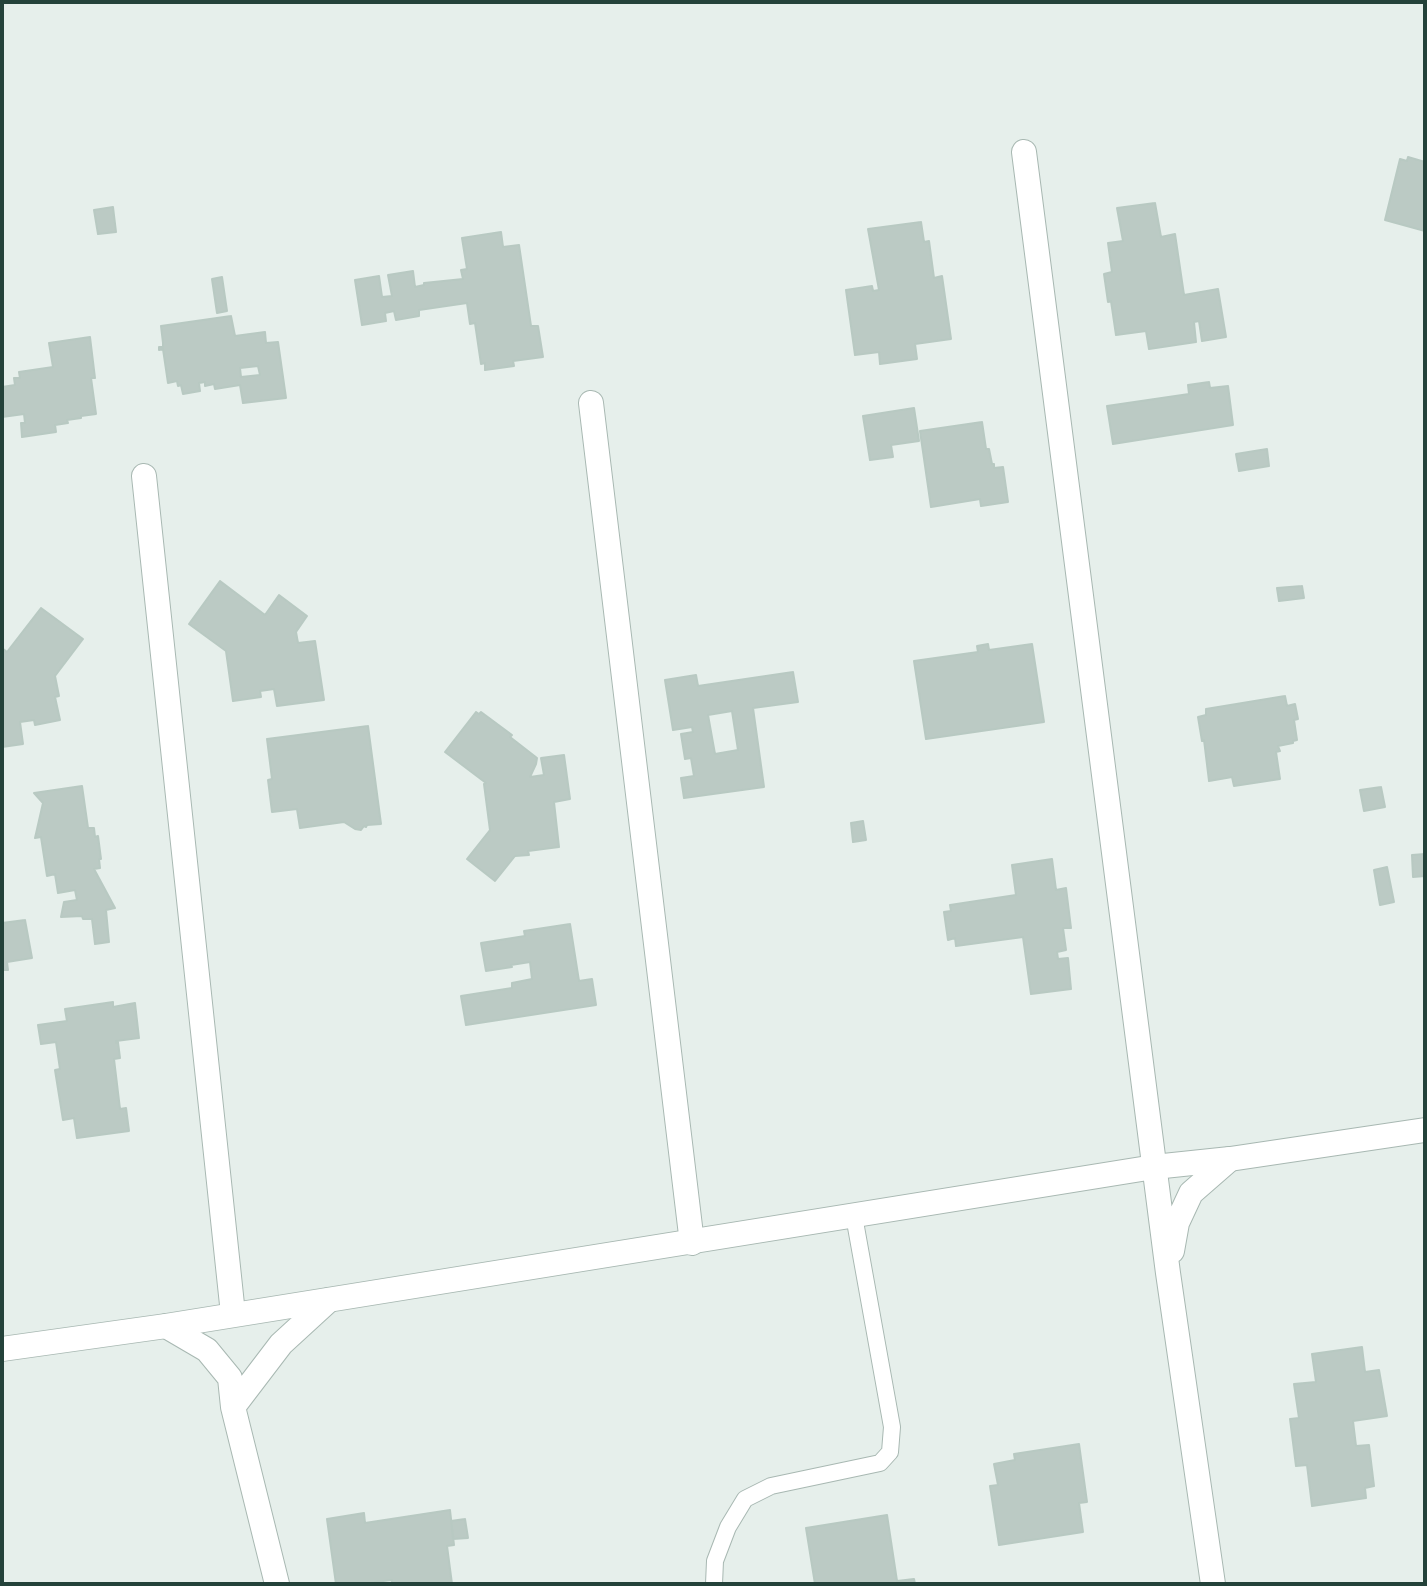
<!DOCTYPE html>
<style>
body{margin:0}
#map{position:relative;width:1427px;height:1586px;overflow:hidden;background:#e6efeb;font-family:"Titillium Web",sans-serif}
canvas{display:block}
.frame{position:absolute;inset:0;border:4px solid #24423a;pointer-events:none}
</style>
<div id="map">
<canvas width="1427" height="1586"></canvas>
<div class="frame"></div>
</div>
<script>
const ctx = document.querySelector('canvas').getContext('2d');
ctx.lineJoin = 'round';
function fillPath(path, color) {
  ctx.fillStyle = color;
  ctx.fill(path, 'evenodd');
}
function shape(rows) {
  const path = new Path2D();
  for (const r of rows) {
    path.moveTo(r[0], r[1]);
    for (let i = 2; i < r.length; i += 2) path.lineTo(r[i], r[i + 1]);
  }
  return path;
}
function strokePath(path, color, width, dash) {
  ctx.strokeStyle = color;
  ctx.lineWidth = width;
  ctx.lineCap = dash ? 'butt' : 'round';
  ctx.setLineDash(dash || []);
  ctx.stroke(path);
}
const building = shape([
 [1408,157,1425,162,1425,231,1385,220,1400,159,1407,161,1408,157],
 [1155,203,1161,237,1175,234,1184,295,1218,289,1226,337,1202,341,1199,321,1194,322,1196,342,1149,349,1146,331,1116,335,1111,301,1108,302,1104,274,1112,272,1108,243,1123,241,1117,208,1155,203],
 [113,207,116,232,98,234,94,210,113,207],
 [921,222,924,242,929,241,934,278,942,276,951,339,915,344,917,359,880,364,879,352,855,355,846,290,872,286,873,291,879,290,868,229,921,222],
 [501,232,503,247,519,245,531,326,538,326,543,357,513,361,514,366,485,370,485,363,481,364,475,323,470,324,467,303,419,310,419,316,396,320,394,311,385,313,386,321,362,325,355,280,379,276,382,297,392,296,388,275,413,271,415,287,424,285,424,283,463,279,461,270,467,269,462,238,501,232],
 [222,277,227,311,217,313,212,279,222,277],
 [231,316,235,336,265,332,266,343,278,342,286,398,243,403,240,385,215,389,214,384,205,386,205,382,199,383,200,391,183,394,181,385,178,386,177,381,168,383,163,349,159,350,159,347,163,347,163,343,161,326,231,316],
 [258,366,260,375,241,377,240,368,258,366],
 [90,337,95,378,91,378,96,414,81,416,81,418,67,420,68,423,55,425,56,432,22,437,21,423,25,423,24,414,2,417,2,387,15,385,14,378,20,378,19,372,53,367,49,343,90,337],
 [1209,382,1210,388,1228,386,1233,425,1113,444,1107,406,1189,394,1188,385,1209,382],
 [914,408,919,441,891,445,893,457,870,460,863,416,914,408],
 [982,422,986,449,989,449,992,464,994,464,994,468,1003,467,1008,502,981,506,980,499,931,507,920,431,982,422],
 [1267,449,1269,466,1239,471,1236,454,1267,449],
 [220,581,265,615,279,595,307,616,296,632,298,643,315,641,324,700,277,706,274,689,260,691,261,697,233,701,226,651,189,624,220,581],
 [1302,586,1304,598,1279,601,1277,588,1302,586],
 [41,608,83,639,55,676,59,696,55,697,60,720,35,725,34,720,20,722,23,744,2,747,2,648,7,652,41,608],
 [988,644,989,650,1032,644,1044,722,926,739,914,661,978,652,977,646,988,644],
 [793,672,798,702,753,708,764,787,684,798,681,778,694,776,691,758,685,759,681,734,693,732,692,727,673,730,665,680,696,675,698,686,793,672],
 [732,711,738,750,715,754,708,715,732,711],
 [1285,696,1287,706,1295,704,1298,719,1294,720,1297,740,1293,741,1293,743,1278,746,1280,751,1276,752,1280,779,1234,786,1232,777,1209,781,1204,740,1202,741,1198,717,1206,715,1206,709,1285,696],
 [476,712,479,714,481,712,512,735,510,737,537,758,536,764,530,777,544,775,541,758,564,755,570,799,554,802,559,847,528,851,529,855,515,856,495,881,467,859,490,830,484,784,486,783,445,752,476,712],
 [368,726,381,824,367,825,366,827,364,826,361,830,355,829,344,822,300,828,297,809,272,812,268,780,272,779,267,739,368,726],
 [82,786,88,828,94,828,95,837,98,836,101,859,99,859,100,868,94,869,115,908,106,910,109,942,95,944,92,919,83,919,82,916,61,917,64,902,77,900,75,890,58,893,55,874,47,876,41,837,35,838,43,803,34,793,82,786],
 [1381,787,1385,807,1364,811,1360,790,1381,787],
 [863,821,866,840,853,842,851,823,863,821],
 [1425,854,1425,876,1413,877,1412,855,1425,854],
 [1052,859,1056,890,1066,888,1071,928,1063,928,1066,950,1057,952,1058,959,1068,958,1071,989,1031,994,1023,937,956,946,955,938,948,940,944,912,951,911,950,905,1016,895,1012,865,1052,859],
 [1387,867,1394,902,1380,905,1374,870,1387,867],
 [25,920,32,958,7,962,8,970,2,970,2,923,25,920],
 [570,924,579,981,592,979,596,1005,466,1025,461,996,512,988,512,983,532,979,530,962,511,965,512,967,486,971,481,943,525,936,524,931,570,924],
 [113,1002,113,1007,135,1003,139,1038,116,1041,116,1043,118,1042,120,1058,114,1059,120,1109,126,1108,129,1131,77,1138,74,1118,63,1120,55,1070,60,1069,56,1042,41,1044,38,1025,67,1021,65,1009,113,1002],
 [1362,1347,1365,1372,1379,1370,1387,1416,1353,1421,1356,1446,1369,1445,1374,1486,1365,1488,1366,1498,1312,1506,1307,1465,1296,1466,1290,1419,1299,1418,1294,1384,1316,1382,1312,1354,1362,1347],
 [1079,1444,1087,1502,1079,1503,1083,1532,999,1545,990,1486,998,1485,994,1464,1015,1460,1014,1454,1079,1444],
 [450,1510,454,1545,447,1546,452,1584,392,1584,392,1580,375,1582,375,1584,336,1584,327,1519,364,1513,365,1523,450,1510],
 [887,1515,897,1581,914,1579,915,1584,815,1584,806,1528,887,1515],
 [465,1519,468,1538,453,1539,451,1521,465,1519]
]);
fillPath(building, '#bbcac4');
strokePath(building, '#b8c9c2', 2);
const service = shape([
 [714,1584,715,1561,728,1527,745,1499,771,1486,880,1463,890,1452,892,1427,854,1216]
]);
const minor = shape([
 [1024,152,1168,1273,1213,1584],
 [591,403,692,1243],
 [144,476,233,1314],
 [1172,1251,1177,1223,1191,1193,1230,1159],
 [166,1326,207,1350,230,1378,233,1407,277,1584],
 [233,1407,281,1344,329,1300]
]);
const tertiary = shape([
 [2,1349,166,1326,1154,1167,1230,1159,1425,1130]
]);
strokePath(service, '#a8b8b2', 18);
strokePath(minor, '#a8b8b2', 26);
strokePath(tertiary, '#a8b8b2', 26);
strokePath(service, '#fff', 16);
strokePath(minor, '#fff', 24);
strokePath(tertiary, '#fff', 24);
</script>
